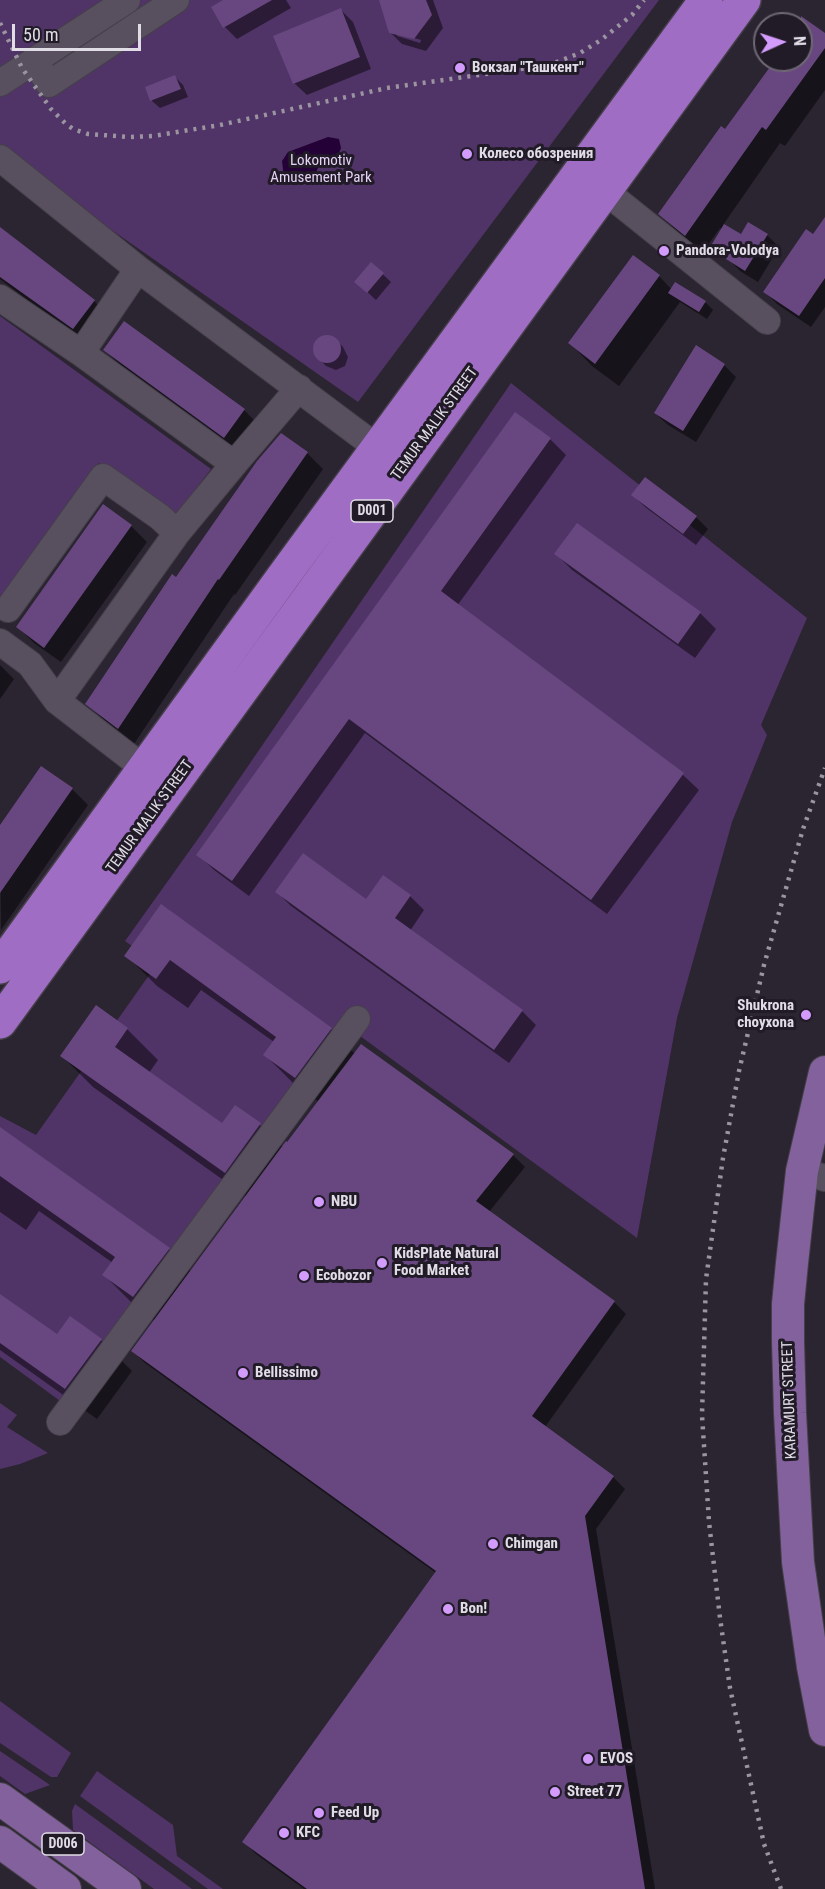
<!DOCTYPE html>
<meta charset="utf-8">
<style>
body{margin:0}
#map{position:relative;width:825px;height:1889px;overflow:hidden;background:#2b2431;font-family:"Roboto Condensed",sans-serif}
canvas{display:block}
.north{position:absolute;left:753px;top:12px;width:60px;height:60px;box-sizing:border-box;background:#211a27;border:2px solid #6e6873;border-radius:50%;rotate:87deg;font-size:16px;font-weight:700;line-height:24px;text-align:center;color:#e1dde6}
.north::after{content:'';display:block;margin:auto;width:21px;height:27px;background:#d39cfc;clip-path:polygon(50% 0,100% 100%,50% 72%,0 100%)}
.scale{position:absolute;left:12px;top:24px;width:129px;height:27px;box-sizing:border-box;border:3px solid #e1dde6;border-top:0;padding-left:8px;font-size:18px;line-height:21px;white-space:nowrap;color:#e1dde6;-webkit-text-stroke:4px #211a27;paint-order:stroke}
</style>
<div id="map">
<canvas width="825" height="1889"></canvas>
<div class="north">N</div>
<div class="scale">50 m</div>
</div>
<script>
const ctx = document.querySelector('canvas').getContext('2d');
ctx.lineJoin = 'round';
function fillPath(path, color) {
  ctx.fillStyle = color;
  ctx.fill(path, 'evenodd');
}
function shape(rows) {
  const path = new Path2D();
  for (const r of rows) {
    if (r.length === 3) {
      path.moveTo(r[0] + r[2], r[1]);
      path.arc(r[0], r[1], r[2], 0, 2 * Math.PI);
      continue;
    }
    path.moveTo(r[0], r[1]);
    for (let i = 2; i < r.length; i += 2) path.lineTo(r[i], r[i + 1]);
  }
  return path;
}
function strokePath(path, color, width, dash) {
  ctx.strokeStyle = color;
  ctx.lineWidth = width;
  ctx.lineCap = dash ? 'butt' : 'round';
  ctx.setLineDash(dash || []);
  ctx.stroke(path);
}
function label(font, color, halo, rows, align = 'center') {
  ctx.font = font + ' "Roboto Condensed",sans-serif';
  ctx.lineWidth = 6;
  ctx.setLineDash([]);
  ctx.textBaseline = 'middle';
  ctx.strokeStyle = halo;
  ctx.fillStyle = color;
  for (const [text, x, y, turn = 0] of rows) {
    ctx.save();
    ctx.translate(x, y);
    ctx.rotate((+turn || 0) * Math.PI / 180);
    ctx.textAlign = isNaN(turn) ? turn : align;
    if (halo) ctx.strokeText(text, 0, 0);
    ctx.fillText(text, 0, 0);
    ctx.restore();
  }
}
fillPath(shape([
 [0,0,659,0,358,402,0,152],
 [0,316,211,469,175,516,99,463,0,602],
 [511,383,807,618,761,725,767,735,732,822,677,1018,637,1238,345,1025,78,1414,0,1357,0,1116,36,1135,157,964,125,941,200,836],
 [0,1403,17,1415,7,1427,48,1453,20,1464,0,1469],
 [0,1701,71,1753,57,1777,51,1777,0,1743],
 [0,1751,50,1785,25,1794,0,1776],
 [97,1771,173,1825,177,1856,223,1889,208,1889,80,1796],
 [75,1804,192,1889,154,1889,73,1830,72,1811]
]), '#513467');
fillPath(shape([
 [328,137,339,139,341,148,337,158,321,160,314,178,303,184,294,184,284,178,282,161,288,152]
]), '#240137');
fillPath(shape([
 [226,0,286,0,291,8,237,39,225,27,213,7],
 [380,0,433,0,443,28,426,51,402,44,390,32],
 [397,33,421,40,420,43,397,36],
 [341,10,353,22,371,69,307,95,294,83],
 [801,26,825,35,825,90,785,146,780,143,723,225,741,236,767,235,779,247,758,282,740,271,714,244,722,229,720,228,703,252,678,232,660,214,726,131,777,60,801,60],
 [175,77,183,85,188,97,160,108,152,101,147,88],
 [825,220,825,307,811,327,777,304,765,292],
 [0,229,94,301,110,317,89,344,51,318,0,279],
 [633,257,659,276,672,290,705,302,713,310,707,319,680,302,619,386,592,366,570,343],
 [372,264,391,282,376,300,364,289],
 [125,323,244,410,260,426,241,453,121,366,105,350],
 [325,336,335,338,343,347,348,357,345,366,336,370,326,366,318,358,314,349,317,340],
 [724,365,736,377,696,442,668,425,655,413],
 [550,439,566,455,457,606,683,775,699,790,607,914,365,733,249,896,214,870,198,854],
 [307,453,323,469,235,595,234,594,134,744,103,719,87,703,176,579],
 [633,495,696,517,708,529,696,545,645,507],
 [131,526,147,542,61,662,34,643,18,627],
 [556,554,700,613,716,629,695,658,572,570],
 [0,665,14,679,0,699],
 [72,789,88,805,1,930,0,828],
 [384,877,410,896,424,910,410,931,522,1011,536,1025,509,1063,291,906,277,892,366,901],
 [161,906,331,1029,355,1054,513,1155,525,1167,489,1212,614,1302,626,1314,545,1427,613,1477,625,1489,596,1529,655,1889,304,1889,256,1854,244,1842,436,1573,145,1363,133,1351,155,1321,135,1306,104,1275,113,1263,39,1211,26,1230,0,1212,0,1129,169,1249,191,1271,247,1197,93,1087,62,1056,127,1029,158,1060,149,1073,222,1125,235,1107,260,1125,283,1147,319,1102,296,1086,265,1055,274,1042,201,990,188,1008,157,986,126,955],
 [0,1296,57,1336,70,1318,101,1340,132,1371,97,1419,0,1350]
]), '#0007');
fillPath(shape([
 [223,0,272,0,223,28,211,7],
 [379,0,426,0,432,15,414,39,389,33],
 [341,8,360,57,293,84,273,36],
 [801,16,825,33,825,48,766,130,762,127,685,236,658,214,721,126,725,129,775,60,801,60],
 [175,75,181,89,150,101,145,87],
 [825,217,825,278,799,316,763,292,806,229,813,234],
 [748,222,768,234,745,271,726,259,729,254,712,244,724,224,741,234],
 [0,227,95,300,73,329,0,277],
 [633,255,660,275,595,364,568,343],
 [371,262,384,273,367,293,354,282],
 [675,282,706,301,699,312,668,293],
 [124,321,245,409,224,438,103,350],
 [327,349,14],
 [696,345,725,364,683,431,654,413],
 [515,412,551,438,441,591,684,773,591,900,349,719,232,881,196,855],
 [281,433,308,452,219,580,218,579,118,729,85,704,172,574,176,577,257,461],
 [645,477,697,516,683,534,631,495],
 [103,504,132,525,44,648,16,627],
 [577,523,701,612,678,644,554,554],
 [41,766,73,788,0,893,0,825],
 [303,853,366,899,383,875,411,895,395,918,523,1010,494,1050,275,892],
 [161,904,332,1028,295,1078,263,1055,276,1037,170,960,156,979,124,956],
 [96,1005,128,1028,115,1047,222,1123,235,1105,261,1123,225,1173,60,1056],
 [361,1044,514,1154,476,1201,615,1301,532,1416,614,1476,585,1516,645,1889,307,1889,242,1842,436,1571,131,1351,286,1141,287,1142],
 [0,1127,170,1248,133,1297,102,1275,115,1257,0,1176],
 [0,1294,57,1334,70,1316,102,1339,65,1389,0,1343]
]), '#684781');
const minor = shape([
 [34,60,49,84,176,0],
 [0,83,127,0],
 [0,158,138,269,379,449],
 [605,191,767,321],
 [0,298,81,353,234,464,299,388],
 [81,353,138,269],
 [177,533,234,464],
 [8,609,103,477,160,517,177,533,57,701],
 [0,642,30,664,57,701,145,769],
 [802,1171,825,1178],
 [60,1422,357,1019]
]);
const major = shape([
 [825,1072,802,1171,792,1263,788,1304,788,1341,790,1413,798,1562,813,1667,825,1730],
 [0,1799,125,1889],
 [0,1842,65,1889]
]);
const highway = shape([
 [0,967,285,574,706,0],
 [0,1022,744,0]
]);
strokePath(minor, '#453f4a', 28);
strokePath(major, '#453f4a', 34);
strokePath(highway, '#453f4a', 36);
strokePath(minor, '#58505f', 26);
strokePath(major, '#83619c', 32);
strokePath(highway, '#a06dc5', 33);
strokePath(shape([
 [0,23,22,68,51,109,65,123,73,129,88,134,130,137,153,136,220,125,387,88,549,65,580,53,601,40,632,15,644,0],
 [781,1889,764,1844,730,1688,720,1618,709,1522,702,1415,706,1279,723,1158,739,1071,764,965,803,829,825,768]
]), '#9a95a0', 4.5, [3, 6]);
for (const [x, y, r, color] of [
 [460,68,6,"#d39cfc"],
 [467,154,6,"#d39cfc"],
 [664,251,6,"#d39cfc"],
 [806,1015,6,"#d39cfc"],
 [319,1202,6,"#d39cfc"],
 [382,1263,6,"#d39cfc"],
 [304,1276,6,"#d39cfc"],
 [243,1373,6,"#d39cfc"],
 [493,1544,6,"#d39cfc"],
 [448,1609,6,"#d39cfc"],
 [588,1759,6,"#d39cfc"],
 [555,1792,6,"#d39cfc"],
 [319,1813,6,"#d39cfc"],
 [284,1833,6,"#d39cfc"]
]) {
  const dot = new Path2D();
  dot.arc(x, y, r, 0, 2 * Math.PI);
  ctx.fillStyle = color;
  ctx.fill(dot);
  strokePath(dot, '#211a27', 2);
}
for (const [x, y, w] of [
 [372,511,42],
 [63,1844,42]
]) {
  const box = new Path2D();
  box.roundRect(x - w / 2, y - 11, w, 22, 4.5);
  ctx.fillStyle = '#211a27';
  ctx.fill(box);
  strokePath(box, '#e1dde6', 1.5);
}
label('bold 14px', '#e1dde6', null, [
 ["D001",372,511],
 ["D006",63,1844]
]);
label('bold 15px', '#e1dde6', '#211a27', [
 ["Вокзал \"Ташкент\"",472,68],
 ["Колесо обозрения",479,154],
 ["Pandora-Volodya",676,251],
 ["Shukrona",794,1006,"right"],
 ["choyxona",794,1023,"right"],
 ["NBU",331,1202],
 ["KidsPlate Natural",394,1254],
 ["Food Market",394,1271],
 ["Ecobozor",316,1276],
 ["Bellissimo",255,1373],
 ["Chimgan",505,1544],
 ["Bon!",460,1609],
 ["EVOS",600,1759],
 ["Street 77",567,1792],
 ["Feed Up",331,1813],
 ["KFC",296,1833]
], 'left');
label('15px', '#e5d2f5', '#211a27', [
 ["Lokomotiv",321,161],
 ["Amusement Park",321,178]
]);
label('15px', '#e1dde6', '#211a27', [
 ["TEMUR MALIK STREET",435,424,-54],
 ["TEMUR MALIK STREET",150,817,-54],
 ["KARAMURT STREET",790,1400,-92]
]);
</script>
